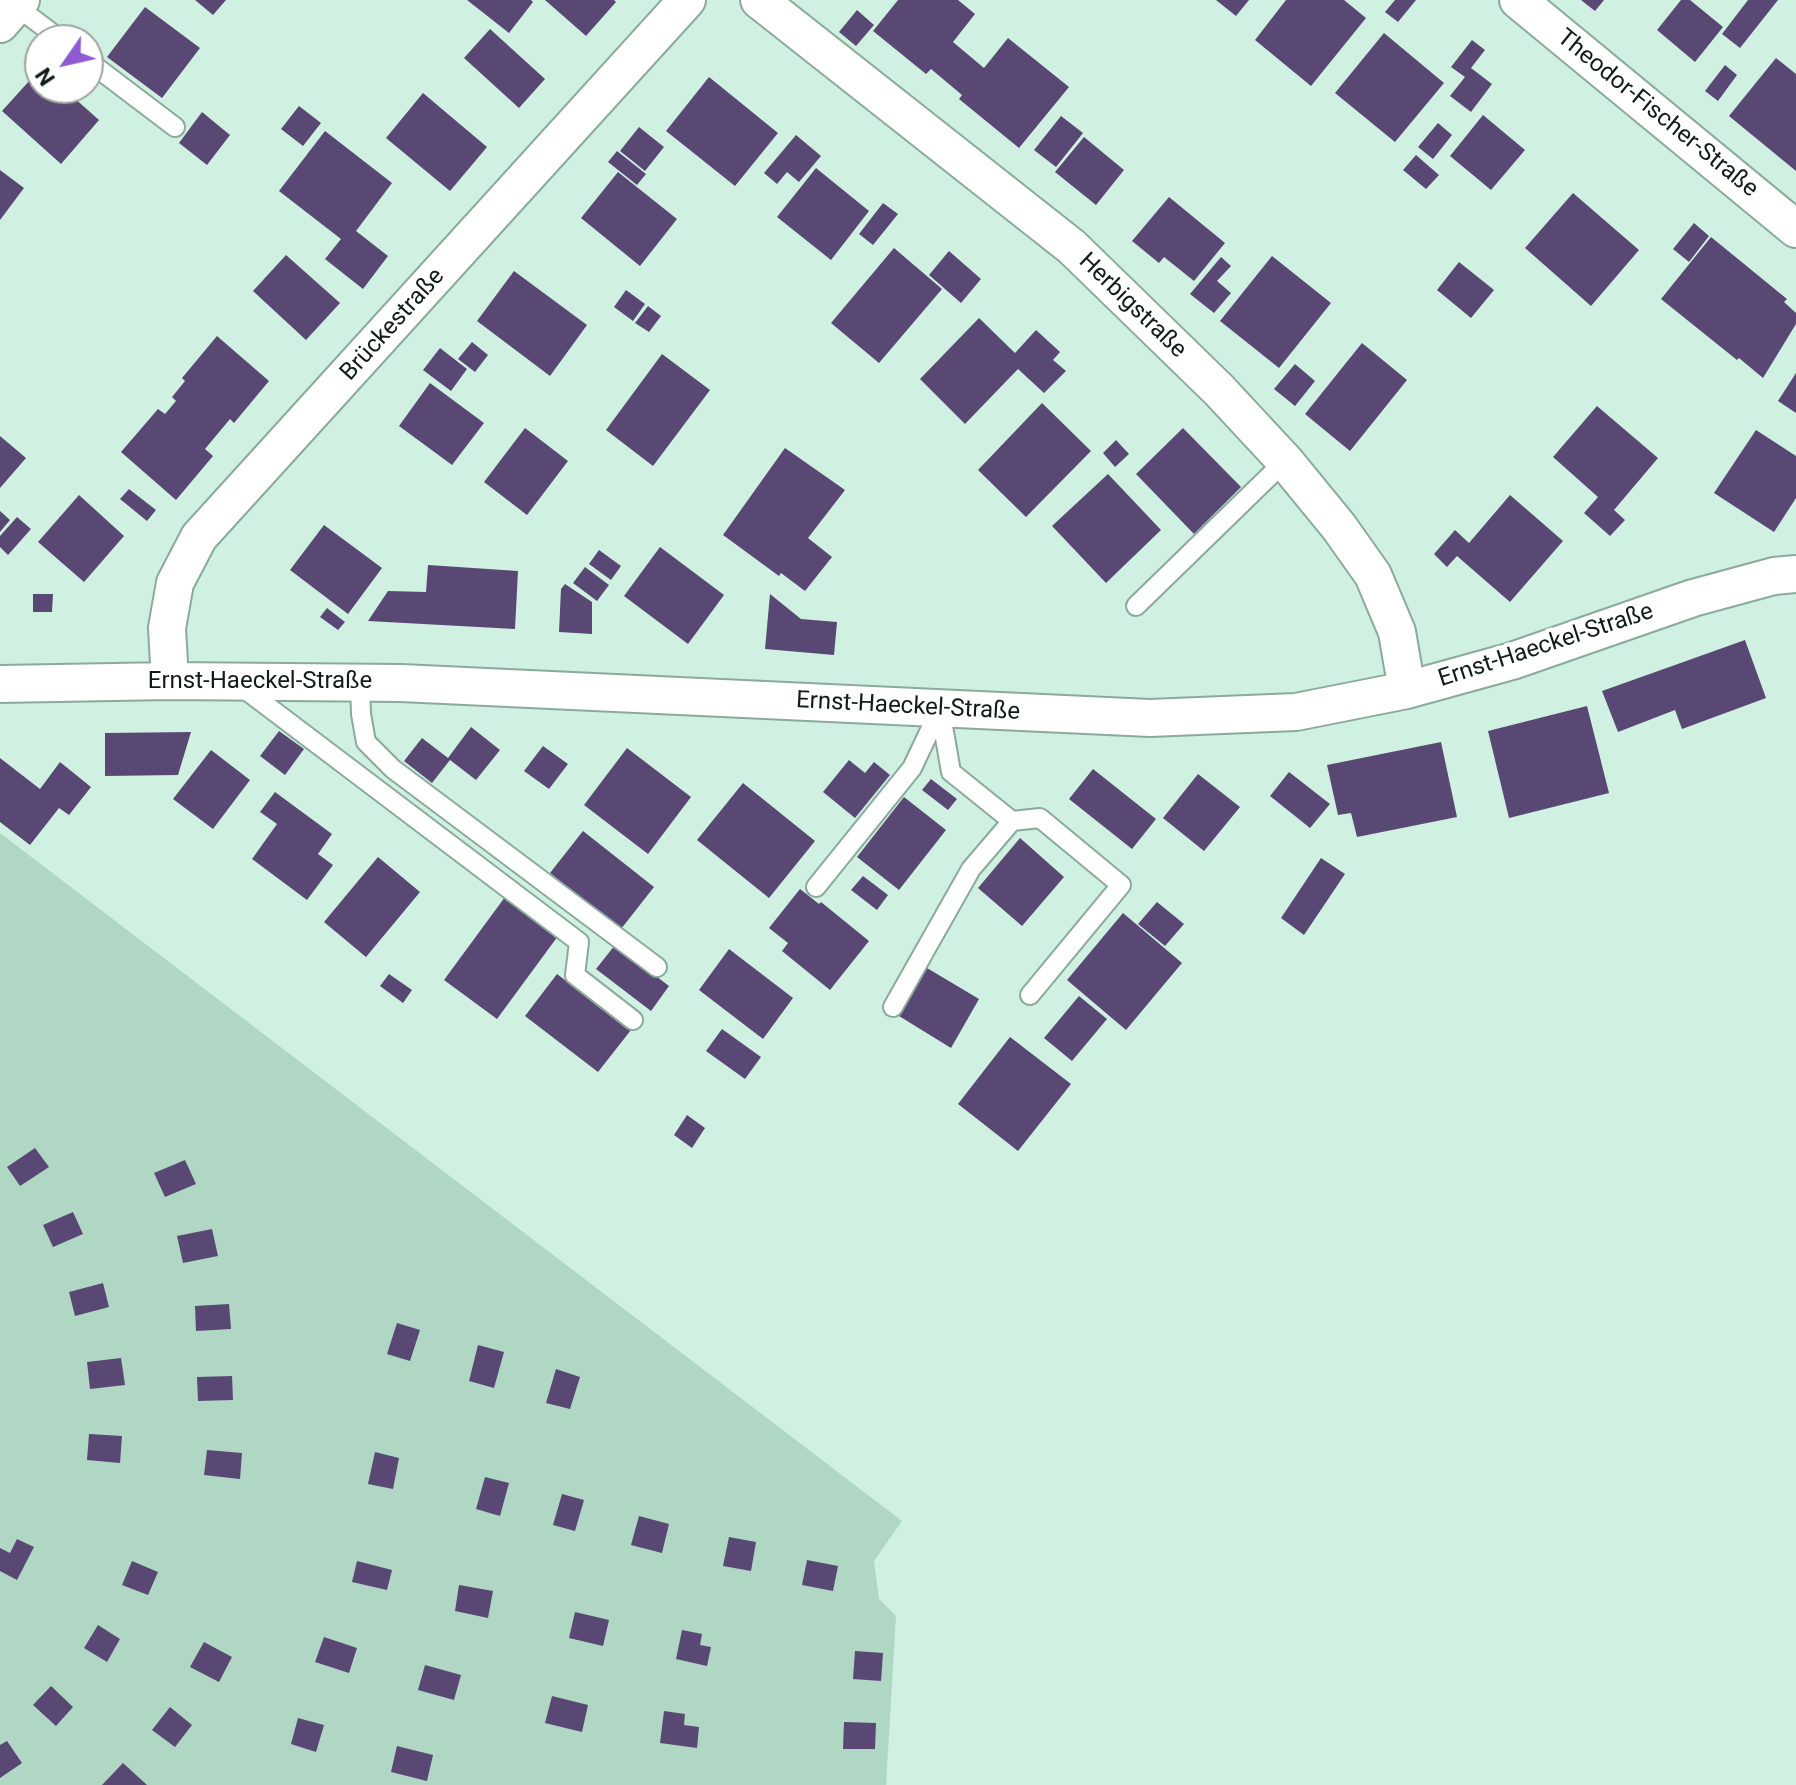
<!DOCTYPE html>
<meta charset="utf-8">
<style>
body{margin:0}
#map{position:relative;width:1796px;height:1785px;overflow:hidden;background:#d0f1e1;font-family:Roboto,sans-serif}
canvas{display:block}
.north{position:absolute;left:24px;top:24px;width:80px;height:80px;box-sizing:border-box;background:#fff;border:2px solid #9fa4a2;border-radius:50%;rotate:236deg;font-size:22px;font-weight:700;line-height:32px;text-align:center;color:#101c16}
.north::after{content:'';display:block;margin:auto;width:28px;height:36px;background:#8e5bd3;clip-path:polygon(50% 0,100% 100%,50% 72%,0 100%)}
</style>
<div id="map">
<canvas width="1796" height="1785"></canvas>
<div class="north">N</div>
</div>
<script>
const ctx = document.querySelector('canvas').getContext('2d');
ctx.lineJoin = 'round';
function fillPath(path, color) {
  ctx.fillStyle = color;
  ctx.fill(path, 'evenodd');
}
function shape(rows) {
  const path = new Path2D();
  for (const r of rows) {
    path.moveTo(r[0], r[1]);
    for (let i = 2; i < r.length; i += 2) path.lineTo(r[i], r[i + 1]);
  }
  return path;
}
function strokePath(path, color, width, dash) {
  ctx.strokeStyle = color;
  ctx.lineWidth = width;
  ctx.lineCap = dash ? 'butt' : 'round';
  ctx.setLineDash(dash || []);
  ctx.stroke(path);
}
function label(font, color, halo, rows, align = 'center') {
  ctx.font = font + ' Roboto,sans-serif';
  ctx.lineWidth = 8;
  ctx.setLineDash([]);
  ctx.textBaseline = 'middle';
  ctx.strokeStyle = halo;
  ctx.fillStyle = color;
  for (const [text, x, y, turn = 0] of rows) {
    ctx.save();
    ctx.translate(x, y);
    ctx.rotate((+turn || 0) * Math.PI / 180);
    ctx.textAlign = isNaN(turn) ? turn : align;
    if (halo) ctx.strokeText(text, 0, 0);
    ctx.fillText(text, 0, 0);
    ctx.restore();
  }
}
fillPath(shape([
 [0,833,902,1521,874,1561,879,1599,896,1616,886,1785,0,1785]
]), '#afd7c4');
fillPath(shape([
 [195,0,226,0,213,15],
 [467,0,531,0,533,2,509,33],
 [545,0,614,0,616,2,586,36],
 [898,0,958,0,975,14,953,42,984,68,1008,38,1069,87,1019,148,959,99,962,95,931,69,926,74,873,31],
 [1216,0,1249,0,1236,16],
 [1286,0,1344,0,1366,18,1311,86,1255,40],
 [1395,0,1416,0,1398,22,1385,12],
 [1581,0,1604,0,1595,11],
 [1681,0,1690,0,1723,27,1695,62,1657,30],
 [1748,0,1778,0,1740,48,1722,34],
 [145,7,200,48,162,98,107,57],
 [857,10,874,25,856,46,839,32],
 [490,29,545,79,519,108,464,58],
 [1384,33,1444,83,1395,142,1335,93],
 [1472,40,1485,50,1471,68,1492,84,1471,112,1450,96,1465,77,1451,67],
 [1776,58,1796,74,1796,171,1729,116],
 [1725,65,1737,75,1718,101,1705,91],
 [40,69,40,88,63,88,99,120,61,164,2,111],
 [709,77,778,133,735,186,666,131],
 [423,93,487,147,450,191,386,138],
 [299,106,321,123,303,146,281,129],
 [202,112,230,135,207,165,179,143],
 [1483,115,1525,150,1491,190,1450,156],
 [1061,116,1083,133,1056,167,1034,150],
 [1438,123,1452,135,1433,159,1418,147],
 [639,127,664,147,645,171,620,151],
 [325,131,392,183,356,231,388,256,363,289,325,259,341,239,279,191],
 [796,135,821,156,799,182,787,172,777,184,764,173],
 [1084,137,1124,170,1096,205,1055,172],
 [617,151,646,174,637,185,608,162],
 [1416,155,1439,175,1426,189,1403,170],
 [816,168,869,211,831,260,777,217],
 [0,170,24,188,0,220],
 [618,172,677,219,640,266,581,218],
 [1573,193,1639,250,1591,306,1525,248],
 [1169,197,1225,243,1194,281,1164,257,1159,263,1132,241],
 [883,203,898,214,873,245,859,234],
 [1694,223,1709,236,1689,262,1673,249],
 [1711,237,1787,299,1784,302,1796,313,1796,324,1763,378,1739,358,1737,360,1661,299],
 [894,248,942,289,879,363,831,323],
 [949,251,981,279,961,303,929,275],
 [286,255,340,303,306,340,253,291],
 [1272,256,1331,303,1279,368,1220,321],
 [1221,257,1231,266,1217,281,1231,293,1214,313,1190,294],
 [1459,262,1494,290,1471,318,1437,290],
 [514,271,587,325,550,376,477,321],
 [626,290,645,304,633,321,614,307],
 [648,306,661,316,649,332,635,323],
 [979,318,1015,353,1036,330,1060,352,1053,360,1066,371,1044,393,1018,369,965,424,920,379],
 [217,336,269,381,234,423,230,419,205,449,213,456,176,500,121,452,158,409,165,414,176,401,172,397,185,381,182,378],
 [472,342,488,355,475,372,458,359],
 [1362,343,1407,380,1350,451,1305,414],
 [440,348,467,369,451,391,423,370],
 [662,354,710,390,653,466,606,430],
 [1295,364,1315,381,1295,406,1274,389],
 [1796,373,1796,413,1778,401],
 [430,383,484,423,452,465,399,426],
 [1042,403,1091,451,1026,517,978,470],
 [1597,406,1658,458,1614,510,1625,520,1610,536,1584,513,1598,497,1553,457],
 [525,428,568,461,527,515,484,482],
 [1183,428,1241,487,1194,534,1136,474],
 [1756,430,1796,456,1796,498,1774,532,1714,493],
 [0,436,26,458,0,488],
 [1116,440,1129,454,1115,467,1103,453],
 [785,448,845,490,808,538,832,557,805,591,781,573,779,576,723,535],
 [1108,474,1161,530,1106,583,1052,526],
 [129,489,156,510,147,521,120,499],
 [79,495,124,536,84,582,38,542],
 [1510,495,1563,541,1510,602,1457,556,1447,567,1434,554,1455,530,1469,543],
 [0,511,10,520,0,532],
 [17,517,31,529,8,555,0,547,0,536],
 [324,525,382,568,348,614,290,570],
 [660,547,724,595,688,644,624,596],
 [599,550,621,566,611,580,589,564],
 [428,565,518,571,515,629,368,621,388,591,426,592],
 [585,567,609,585,597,601,573,583],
 [565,584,592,602,592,634,559,632,561,589],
 [33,594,53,594,52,612,33,612],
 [770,594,801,619,837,622,834,655,765,649],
 [327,608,345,622,338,630,320,617],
 [1745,640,1766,698,1682,729,1675,710,1618,732,1602,691],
 [1587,706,1609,793,1509,818,1488,731],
 [471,727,500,750,476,780,450,760,432,783,404,761,422,738,448,758],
 [279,731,304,749,285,775,260,756],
 [191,732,178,775,105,776,105,733],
 [1441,742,1457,817,1357,837,1351,813,1338,815,1327,765],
 [543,746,568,764,549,789,524,771],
 [627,748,691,797,648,854,584,805],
 [211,750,250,780,213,829,173,799],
 [0,758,40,789,60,762,91,787,69,815,59,808,30,845,0,822],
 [849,760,865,773,874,762,890,775,855,818,823,792],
 [1093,769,1156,819,1132,849,1069,799],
 [1289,772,1330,804,1310,828,1270,796],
 [1198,774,1240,807,1204,851,1163,818],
 [931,779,957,799,948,810,922,790],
 [743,783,815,841,769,898,697,840],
 [275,792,332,834,318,854,333,865,307,900,252,859,277,824,260,812],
 [904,797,946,830,899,890,857,857],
 [583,831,654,887,621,929,550,873],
 [1020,838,1064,877,1022,926,978,888],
 [378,857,420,892,366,957,324,922],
 [1321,858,1345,874,1304,935,1281,918],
 [863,876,888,895,877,910,851,890],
 [800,889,819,904,821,902,869,941,830,990,782,951,788,943,769,928],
 [505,897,558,936,497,1019,444,980],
 [1157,902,1184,924,1165,946,1138,924],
 [1123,913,1182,963,1126,1030,1067,980],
 [615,945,669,986,651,1011,596,969],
 [729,949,793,998,763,1039,699,990],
 [927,968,979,999,951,1048,899,1016],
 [389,974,412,990,403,1003,380,986],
 [557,974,631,1030,598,1072,525,1016],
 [1079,996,1107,1019,1072,1061,1044,1038],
 [722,1029,761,1057,745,1079,706,1051],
 [1010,1037,1071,1084,1018,1151,958,1104],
 [687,1115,705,1128,692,1148,674,1135],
 [35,1148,49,1167,20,1186,7,1167],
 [185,1160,196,1184,165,1197,154,1173],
 [73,1212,83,1234,53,1247,43,1225],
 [212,1229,218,1256,183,1263,177,1236],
 [103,1283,109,1307,75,1316,69,1292],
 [229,1304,231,1329,196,1331,195,1306],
 [397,1323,420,1330,410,1361,387,1354],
 [478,1345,504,1352,494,1388,469,1381],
 [121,1358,125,1385,90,1389,87,1362],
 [556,1369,580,1377,570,1409,546,1403],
 [232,1376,233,1400,198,1401,197,1377],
 [89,1434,122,1436,120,1463,87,1460],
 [207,1450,242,1453,240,1479,204,1475],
 [375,1452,399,1458,393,1489,368,1484],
 [485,1477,509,1483,500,1516,476,1509],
 [562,1494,584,1500,575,1531,553,1525],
 [639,1516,669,1524,662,1553,631,1545],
 [729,1537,756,1542,751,1571,723,1566],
 [17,1539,34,1547,17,1580,0,1571,0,1548,10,1553],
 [807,1560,838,1566,833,1591,802,1585],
 [132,1561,158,1572,148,1595,122,1585],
 [357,1561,392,1570,387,1590,352,1582],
 [459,1585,493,1591,488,1618,455,1611],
 [575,1612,609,1620,603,1646,569,1638],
 [98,1625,120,1639,107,1662,84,1648],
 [682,1630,702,1634,700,1645,711,1647,707,1666,676,1659],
 [324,1637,357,1648,349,1673,315,1662],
 [204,1642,232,1657,219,1682,190,1667],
 [855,1651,883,1653,881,1681,853,1679],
 [425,1665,461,1675,454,1700,418,1690],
 [51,1686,73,1707,56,1726,33,1705],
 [552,1696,588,1705,582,1732,545,1723],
 [170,1707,192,1725,175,1747,152,1730],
 [664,1711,685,1714,684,1725,699,1727,697,1748,660,1743],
 [298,1718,324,1725,316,1752,291,1744],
 [844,1722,876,1723,875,1749,843,1749],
 [7,1741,22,1763,0,1778,0,1745],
 [397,1746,433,1755,427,1781,391,1772],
 [123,1763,147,1785,102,1785]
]), '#594874');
const lane = shape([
 [16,6,61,40],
 [88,61,175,127],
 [1136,606,1285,461],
 [360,683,361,714,366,742,393,769,657,967],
 [242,687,579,942,575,975,633,1020],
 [1012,821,1040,818,1121,885,1030,995],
 [816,887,912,768,940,709,951,772,1012,821,971,869,893,1007]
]);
const street = shape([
 [759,0,1072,247,1219,390,1285,461,1339,527,1373,575,1397,632,1407,690],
 [1518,0,1796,229],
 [0,24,21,0],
 [170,681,167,628,175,583,199,537,687,0],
 [0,684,170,681,401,683,1150,718,1296,712,1407,690,1512,661,1693,598,1774,576,1796,574]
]);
strokePath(lane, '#8aaa9b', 22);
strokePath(street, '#8aaa9b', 40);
strokePath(lane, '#fff', 18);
strokePath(street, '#fff', 36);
label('24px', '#101c16', '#fff', [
 ["Theodor-Fischer-Straße",1657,114,39],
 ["Herbigstraße",1132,306,44],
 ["Brückestraße",393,325,-48],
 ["Ernst-Haeckel-Straße",1546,646,-18],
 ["Ernst-Haeckel-Straße",260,682],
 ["Ernst-Haeckel-Straße",908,707,3]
]);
</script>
